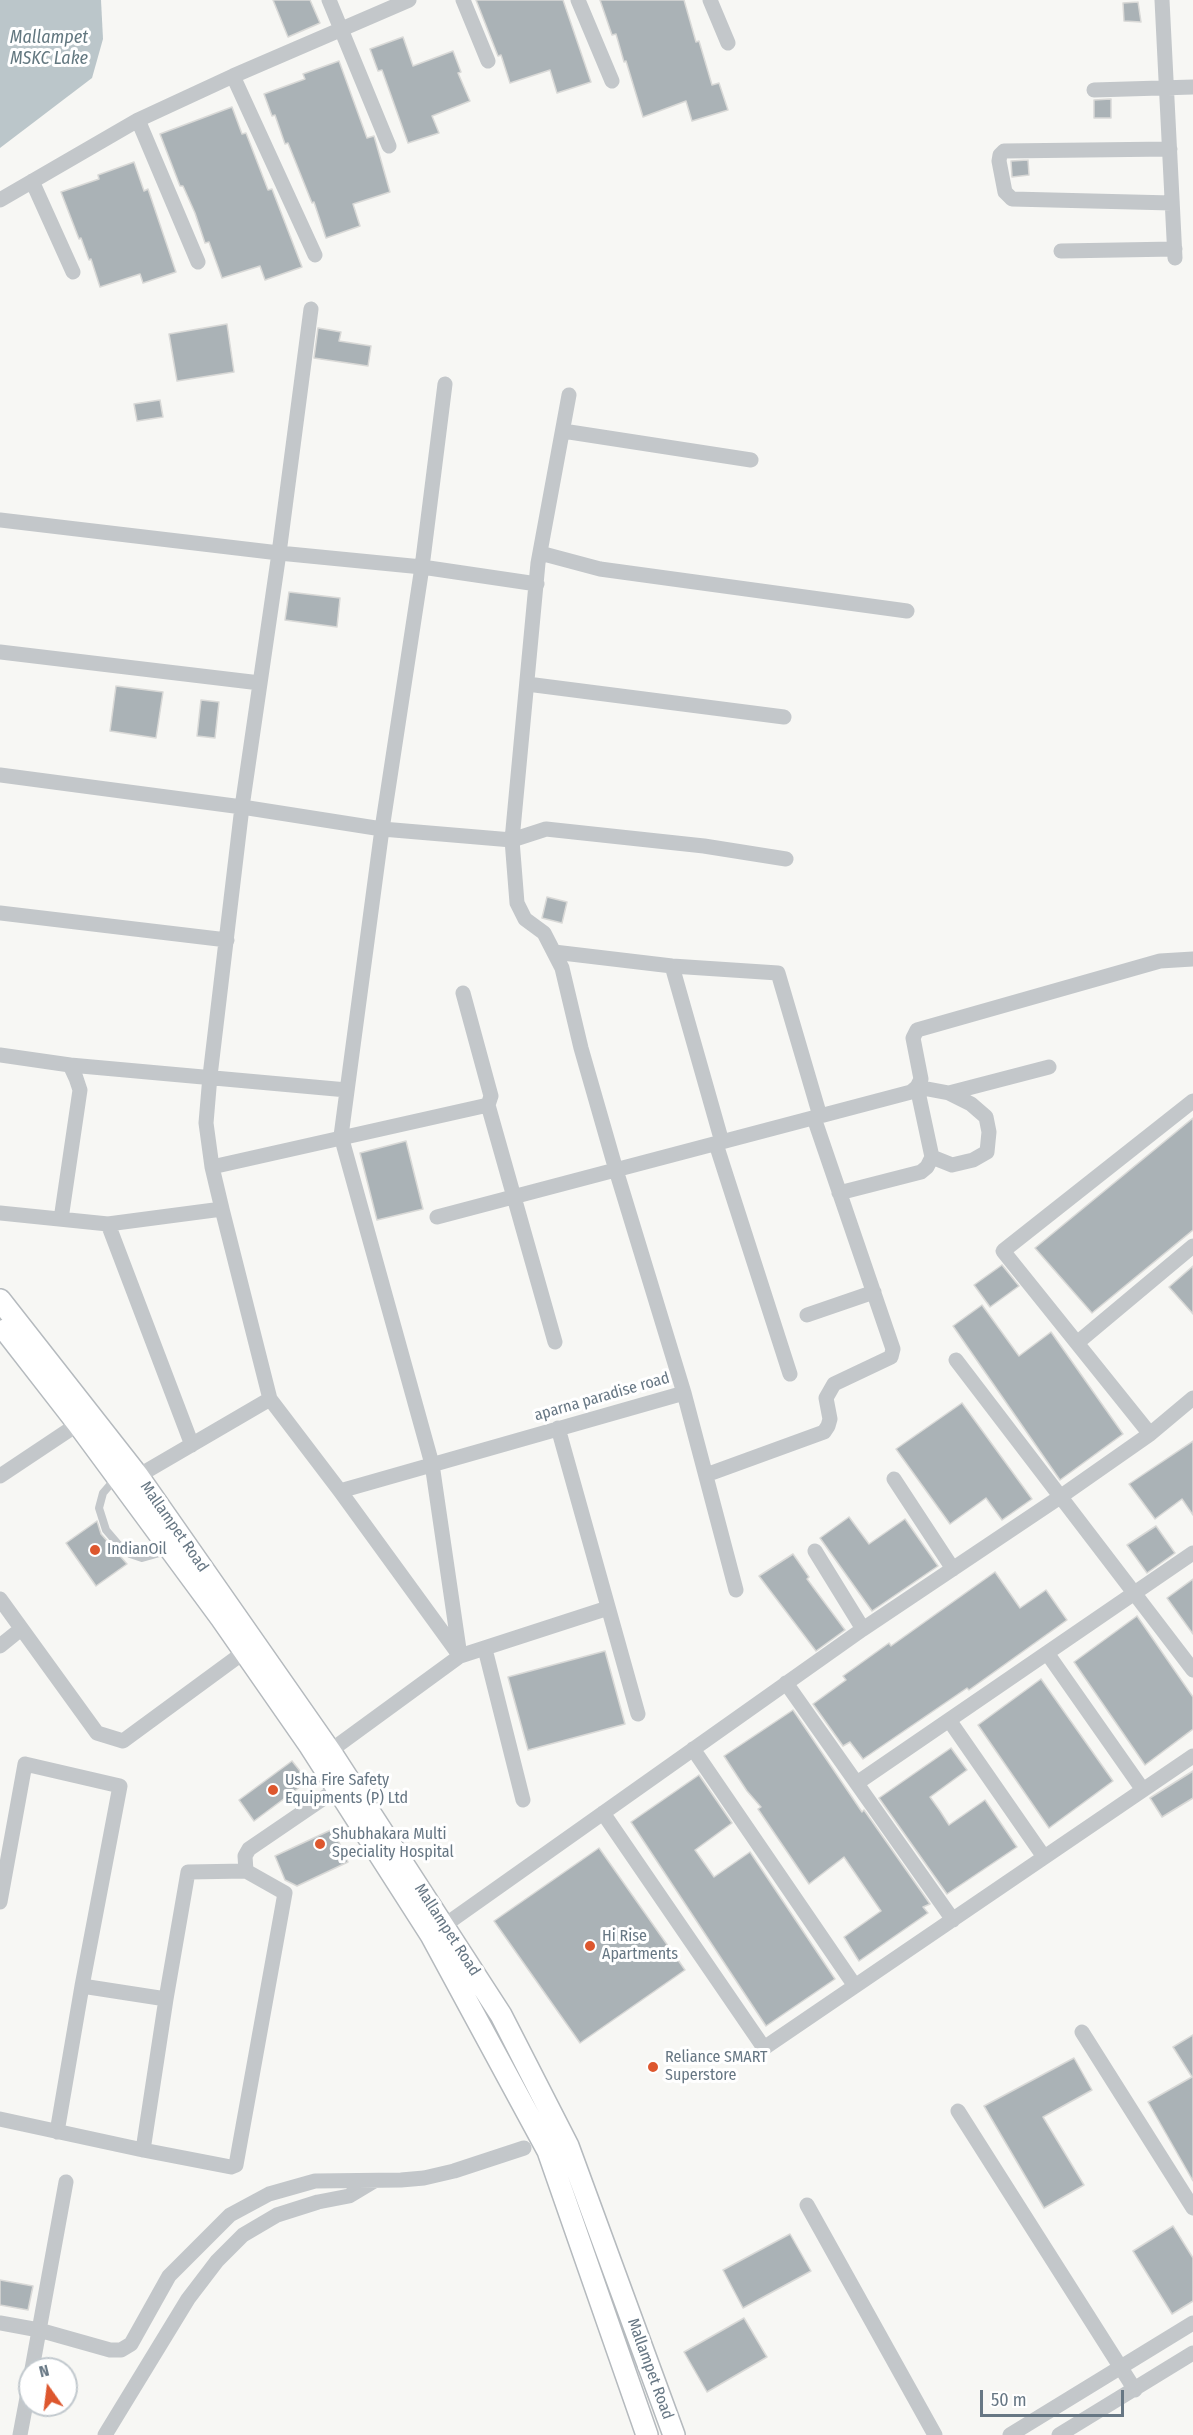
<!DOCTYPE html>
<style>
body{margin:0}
#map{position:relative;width:1193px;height:2435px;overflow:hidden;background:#f7f7f4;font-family:"Fira Sans Condensed",sans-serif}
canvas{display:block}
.north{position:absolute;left:18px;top:2357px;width:60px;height:60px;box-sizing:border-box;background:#fff;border:2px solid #c2c9ce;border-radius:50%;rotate:346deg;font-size:16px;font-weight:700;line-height:24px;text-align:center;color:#677784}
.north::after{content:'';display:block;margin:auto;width:21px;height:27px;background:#dd572e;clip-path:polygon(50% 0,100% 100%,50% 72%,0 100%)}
.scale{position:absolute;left:980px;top:2390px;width:144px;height:27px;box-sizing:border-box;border:3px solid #677784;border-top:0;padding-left:8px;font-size:18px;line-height:21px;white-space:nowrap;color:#677784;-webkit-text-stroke:4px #fff;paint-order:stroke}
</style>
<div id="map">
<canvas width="1193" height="2435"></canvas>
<div class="north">N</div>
<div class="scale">50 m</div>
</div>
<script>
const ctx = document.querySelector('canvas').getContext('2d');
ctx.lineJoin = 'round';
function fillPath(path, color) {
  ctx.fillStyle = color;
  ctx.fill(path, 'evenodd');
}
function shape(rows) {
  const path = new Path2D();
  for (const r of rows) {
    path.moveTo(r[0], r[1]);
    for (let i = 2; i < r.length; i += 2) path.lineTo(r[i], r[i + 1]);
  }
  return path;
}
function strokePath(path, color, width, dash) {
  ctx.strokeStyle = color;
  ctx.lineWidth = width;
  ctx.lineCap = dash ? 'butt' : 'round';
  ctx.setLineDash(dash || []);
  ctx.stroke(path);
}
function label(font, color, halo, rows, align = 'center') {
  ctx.font = font + ' "Fira Sans Condensed",sans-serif';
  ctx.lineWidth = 6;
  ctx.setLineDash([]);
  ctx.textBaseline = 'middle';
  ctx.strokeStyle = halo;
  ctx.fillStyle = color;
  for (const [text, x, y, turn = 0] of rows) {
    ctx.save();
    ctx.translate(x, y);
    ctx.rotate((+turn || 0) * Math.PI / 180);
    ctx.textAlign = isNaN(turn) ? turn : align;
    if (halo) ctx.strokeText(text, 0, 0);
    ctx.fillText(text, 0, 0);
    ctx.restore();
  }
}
fillPath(shape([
 [0,0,101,0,103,39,92,78,0,148]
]), '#bbc6ca');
const building = shape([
 [273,0,310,0,320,23,288,37,273,0],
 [476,0,563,0,591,82,557,93,550,70,510,83,501,55,498,56,476,0],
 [600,0,684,0,696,42,699,41,712,85,719,83,728,110,692,121,686,101,643,117,626,61,624,62,616,34,612,35,600,0],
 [1138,2,1141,22,1124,21,1123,3,1138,2],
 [403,37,413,66,453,51,461,72,458,73,470,101,432,116,439,133,408,143,382,70,378,71,370,49,403,37],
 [339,61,367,138,374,136,390,192,353,204,360,226,326,238,314,202,312,203,288,143,285,144,275,115,272,116,264,94,305,79,303,74,339,61],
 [1111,99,1111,118,1094,118,1094,100,1111,99],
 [232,107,242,134,246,133,268,190,272,189,302,267,265,280,260,266,222,278,209,242,205,243,195,213,183,186,180,186,160,134,232,107],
 [1028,160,1029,175,1012,177,1011,161,1028,160],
 [134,162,144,191,148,189,176,272,143,283,140,274,100,287,91,259,89,260,81,238,79,239,61,192,99,179,98,175,134,162],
 [227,324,234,372,177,381,169,334,227,324],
 [318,328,341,332,339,341,371,346,368,366,314,358,318,328],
 [160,400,163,417,137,421,134,404,160,400],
 [289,592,340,598,337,627,285,620,289,592],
 [116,686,163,692,156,738,110,731,116,686],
 [201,700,219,702,215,738,197,736,201,700],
 [547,897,567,902,562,923,542,918,547,897],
 [1193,1118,1193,1230,1092,1313,1035,1248,1193,1118],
 [406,1141,423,1209,377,1220,360,1153,406,1141],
 [1002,1265,1019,1286,990,1307,974,1285,1002,1265],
 [1193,1266,1193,1314,1169,1287,1193,1266],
 [982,1305,1019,1356,1051,1332,1123,1434,1060,1480,953,1326,982,1305],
 [962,1403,1032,1499,1002,1520,986,1498,950,1524,896,1449,962,1403],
 [1193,1441,1193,1515,1182,1499,1155,1519,1129,1484,1193,1441],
 [849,1517,869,1544,905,1519,938,1566,872,1611,820,1538,849,1517],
 [97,1521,101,1534,127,1564,96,1586,66,1543,97,1521],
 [1156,1526,1175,1553,1147,1573,1127,1545,1156,1526],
 [793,1554,809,1577,807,1579,845,1630,816,1651,759,1576,793,1554],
 [995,1572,1020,1608,1046,1590,1067,1620,969,1690,967,1688,863,1759,850,1742,843,1746,813,1704,846,1680,843,1676,889,1643,891,1646,995,1572],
 [1193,1579,1193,1634,1167,1598,1193,1579],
 [1137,1616,1193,1697,1193,1729,1145,1765,1074,1662,1137,1616],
 [605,1651,625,1724,528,1750,508,1677,605,1651],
 [1041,1679,1113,1781,1049,1828,978,1725,1041,1679],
 [793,1710,862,1812,864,1810,930,1904,923,1907,928,1913,859,1961,844,1937,881,1911,844,1857,809,1884,758,1809,761,1807,747,1791,724,1756,793,1710],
 [951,1748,967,1770,930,1797,940,1811,949,1825,985,1800,1017,1847,947,1894,879,1798,951,1748],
 [292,1761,308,1781,254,1821,239,1800,292,1761],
 [1193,1771,1193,1798,1162,1817,1150,1798,1193,1771],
 [699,1775,732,1823,695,1850,714,1877,750,1852,835,1979,766,2026,631,1822,699,1775],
 [333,1829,348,1862,297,1886,285,1880,275,1856,333,1829],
 [599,1848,685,1970,580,2043,494,1921,599,1848],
 [1193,2035,1193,2181,1148,2102,1192,2077,1173,2047,1193,2035],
 [1074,2058,1092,2090,1043,2117,1084,2185,1044,2208,984,2106,1074,2058],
 [1173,2226,1193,2258,1193,2301,1172,2314,1133,2251,1173,2226],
 [790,2234,811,2271,743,2308,723,2270,790,2234],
 [0,2280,33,2286,28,2310,0,2305,0,2280],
 [744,2318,767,2357,707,2392,684,2352,744,2318]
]);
fillPath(building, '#aab2b6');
strokePath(building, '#d9d9d7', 1.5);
const secondary = shape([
 [0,1300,138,1476,330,1751,501,2015,568,2146,674,2435],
 [5,1330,78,1424,221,1618,310,1746,431,1935,548,2151,647,2435]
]);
strokePath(secondary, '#b5babe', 24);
strokePath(shape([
 [116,1478,103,1493,99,1508,106,1530,118,1544,130,1554,142,1558,170,1550]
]), '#c3c7ca', 8);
strokePath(shape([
 [329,0,389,146],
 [463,0,488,61],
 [578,0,612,81],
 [710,0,728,43],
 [1162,0,1175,258],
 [233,76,315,255],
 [1094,90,1193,87],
 [138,120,198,262],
 [1170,149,1004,151,1000,155,999,161,1005,192,1012,199,1172,203],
 [32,181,73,272],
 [0,200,138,120,233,76,409,0],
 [1061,251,1175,249],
 [563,431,751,460],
 [0,520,279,553,311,309],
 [540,553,600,569,907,611],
 [537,584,422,567,382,829,341,1136,432,1464,460,1656,608,1608],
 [0,652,260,683],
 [527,684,784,717],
 [0,775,242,807,382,829,512,840,546,829,704,846,786,859],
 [0,913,227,940],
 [554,952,672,966,778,973,820,1116],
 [672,966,722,1142],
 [0,1055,70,1065,76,1078,80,1090,61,1219],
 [70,1065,347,1090],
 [488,1105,555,1342],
 [716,1144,790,1374],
 [932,1157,952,1165,973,1160,987,1152,989,1132,986,1117,971,1104,949,1093],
 [212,1167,206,1123,210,1076,242,807,279,553,422,567,445,384],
 [839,1193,921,1172,927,1167,932,1157,917,1087,949,1093,1049,1067],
 [222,1209,270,1399,340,1491,460,1656,330,1751],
 [0,1213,108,1224,222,1209,212,1167,488,1105,491,1096,463,993],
 [437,1217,911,1092,917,1087,921,1079,913,1038,917,1030,1160,961,1193,959],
 [108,1224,192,1445],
 [807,1315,874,1292],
 [1077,1343,1193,1246],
 [956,1360,1193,1670],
 [684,1393,736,1590],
 [558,1428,638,1714],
 [1150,1434,1003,1251,1193,1101],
 [706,1475,824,1432,828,1426,830,1419,826,1398,834,1384,891,1357,893,1349,814,1118],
 [0,1476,78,1424],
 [138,1476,270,1399],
 [894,1479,953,1569],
 [340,1491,684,1393,616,1170,581,1048,562,968,544,933,525,919,517,903,512,840,538,563,569,395],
 [815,1551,863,1629],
 [0,1599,97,1733,123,1741,251,1647],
 [0,1646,21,1629],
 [485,1649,523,1800],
 [1047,1653,1143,1790],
 [786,1683,953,1920],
 [949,1720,1044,1857],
 [693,1749,855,1986],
 [857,1783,1193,1553],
 [603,1813,764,2048,1193,1756],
 [0,1902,25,1764,120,1786,82,1986],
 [435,1932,863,1629,1060,1497,1150,1434,1193,1398],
 [1082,2032,1193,2208],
 [958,2111,1135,2390],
 [0,2119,143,2150,231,2167,236,2165,285,1893,246,1871,245,1856,249,1849,337,1789],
 [57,2132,82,1986,166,1999],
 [143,2150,166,1999,188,1872,246,1871],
 [807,2205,935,2435],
 [0,2323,39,2330,110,2350,121,2350,131,2344,169,2276,230,2215,269,2194,315,2181,401,2180,424,2178,454,2171,524,2148],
 [32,2369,66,2182],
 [20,2435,30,2382],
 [105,2435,188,2299,217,2261,243,2235,277,2215,318,2202,349,2196,374,2181],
 [1010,2435,1193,2323],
 [1059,2435,1193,2353]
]), '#c3c7ca', 15);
strokePath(secondary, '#fff', 21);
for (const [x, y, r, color] of [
 [95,1550,6,"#dd572e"],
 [273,1790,6,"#dd572e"],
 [320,1844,6,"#dd572e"],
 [590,1946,6,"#dd572e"],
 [653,2067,6,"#dd572e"]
]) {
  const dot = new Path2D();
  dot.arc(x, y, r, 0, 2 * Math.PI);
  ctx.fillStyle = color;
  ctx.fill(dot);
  strokePath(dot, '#fff', 2);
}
label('16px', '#677784', '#fff', [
 ["aparna paradise road",602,1397,-16],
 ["Mallampet Road",174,1527,55],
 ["Mallampet Road",447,1930,57],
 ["Mallampet Road",650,2369,70]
]);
label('16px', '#677784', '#fff', [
 ["IndianOil",107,1550],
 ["Usha Fire Safety",285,1781],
 ["Equipments (P) Ltd",285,1799],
 ["Shubhakara Multi",332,1835],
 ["Speciality Hospital",332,1853],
 ["Hi Rise",602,1937],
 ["Apartments",602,1955],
 ["Reliance SMART",665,2058],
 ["Superstore",665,2076]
], 'left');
label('italic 18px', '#637880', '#fff', [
 ["Mallampet",49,38],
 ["MSKC Lake",49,59]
]);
</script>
